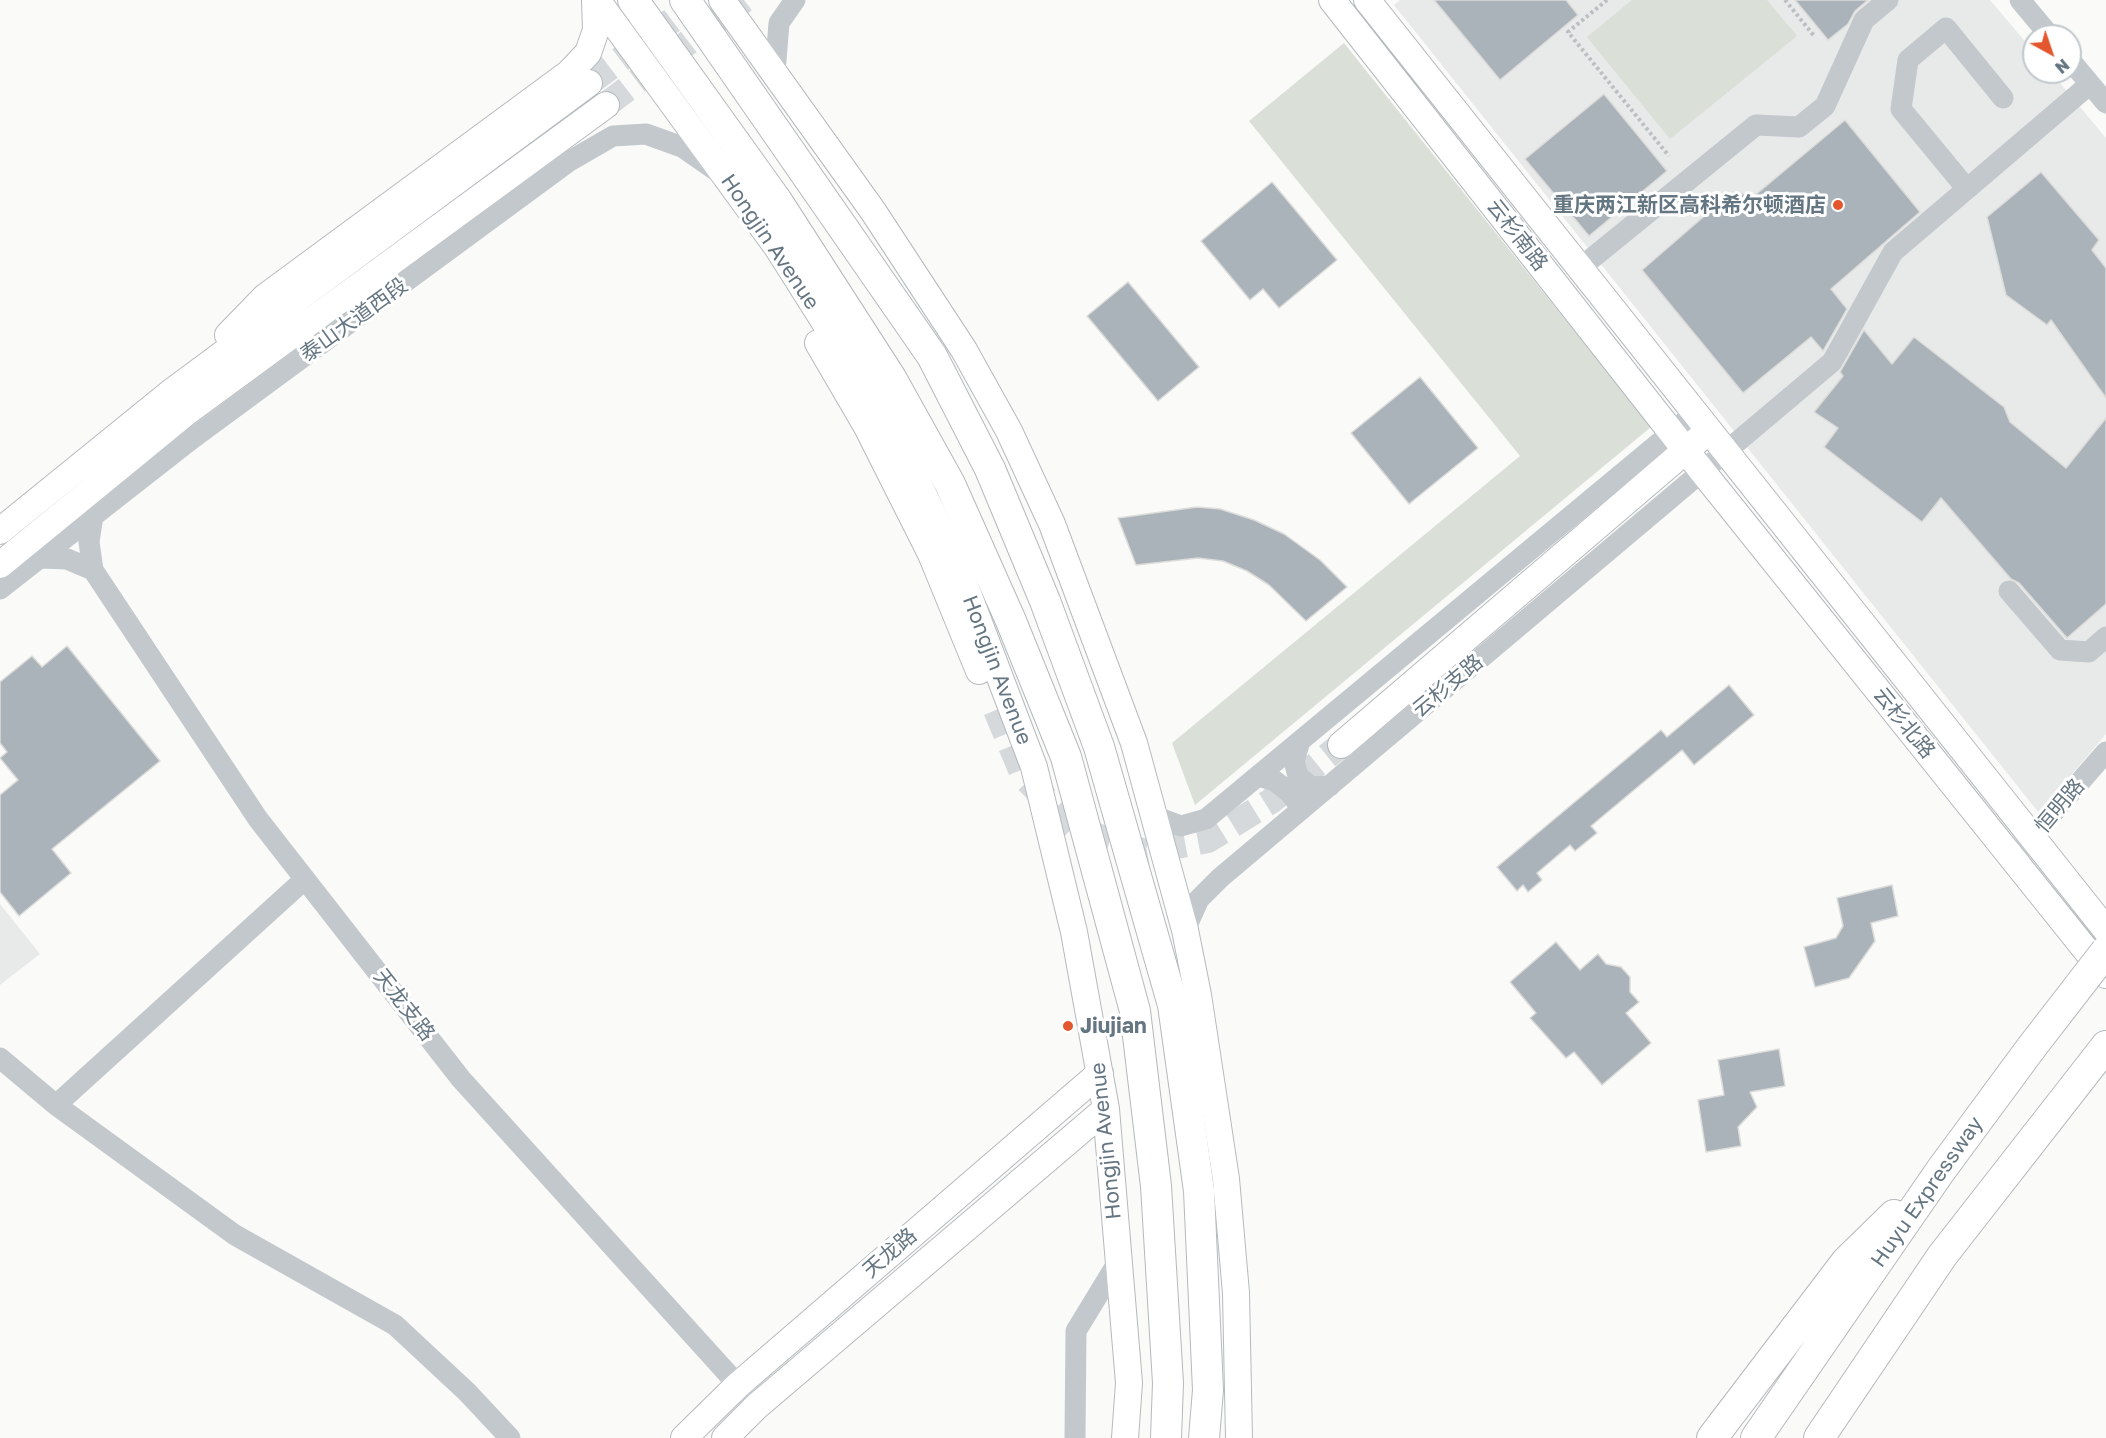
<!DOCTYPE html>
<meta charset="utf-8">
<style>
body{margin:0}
#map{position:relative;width:2106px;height:1438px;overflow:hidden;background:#fafaf8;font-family:"Golos Text",sans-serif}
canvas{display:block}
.north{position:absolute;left:2022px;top:24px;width:60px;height:60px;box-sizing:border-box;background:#fff;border:2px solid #c1c8cd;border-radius:50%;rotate:140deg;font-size:16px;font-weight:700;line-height:24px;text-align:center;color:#657683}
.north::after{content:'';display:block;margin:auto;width:21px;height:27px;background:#e4572e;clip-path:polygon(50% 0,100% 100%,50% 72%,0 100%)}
</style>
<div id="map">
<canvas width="2106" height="1438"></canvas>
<div class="north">N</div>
</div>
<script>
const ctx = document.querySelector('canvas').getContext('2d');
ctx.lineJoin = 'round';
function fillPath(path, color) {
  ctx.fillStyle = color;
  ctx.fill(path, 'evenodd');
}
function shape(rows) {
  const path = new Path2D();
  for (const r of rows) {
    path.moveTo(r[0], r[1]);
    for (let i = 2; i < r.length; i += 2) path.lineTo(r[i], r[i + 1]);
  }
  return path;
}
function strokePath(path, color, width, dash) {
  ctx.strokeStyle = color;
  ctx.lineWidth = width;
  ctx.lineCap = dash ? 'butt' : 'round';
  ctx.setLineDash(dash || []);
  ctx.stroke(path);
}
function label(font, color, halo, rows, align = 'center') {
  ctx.font = font + ' "Golos Text","Noto Sans SC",sans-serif';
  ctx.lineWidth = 6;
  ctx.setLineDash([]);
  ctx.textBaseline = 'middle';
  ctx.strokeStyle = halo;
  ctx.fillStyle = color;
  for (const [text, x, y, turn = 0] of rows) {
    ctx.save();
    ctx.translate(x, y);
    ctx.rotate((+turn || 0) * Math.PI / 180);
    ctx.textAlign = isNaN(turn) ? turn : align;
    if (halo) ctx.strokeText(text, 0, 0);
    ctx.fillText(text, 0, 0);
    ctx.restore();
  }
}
fillPath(shape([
 [1400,0,1990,0,2034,52,2034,72,2051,72,2106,138,2106,734,2039,813,1394,5],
 [0,904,40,954,0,985]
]), '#e8e9e9');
fillPath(shape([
 [1632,0,1767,0,1797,36,1670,139,1587,37],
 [1344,43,1651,427,1195,805,1172,743,1520,456,1249,121]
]), '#dadfd7');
const building = shape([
 [1434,0,1566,0,1578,15,1500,80,1434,0],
 [1795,0,1868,0,1855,11,1848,24,1828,40,1795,0],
 [1604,94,1667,171,1589,236,1525,159,1604,94],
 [1845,120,1920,212,1831,289,1847,309,1823,351,1811,337,1743,393,1642,270,1732,192,1754,196,1845,120],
 [2041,172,2099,240,2092,250,2106,268,2106,398,2051,320,2047,325,2006,295,1987,217,2041,172],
 [1272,182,1337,260,1279,308,1263,289,1250,300,1201,241,1272,182],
 [1128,282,1199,367,1158,401,1087,316,1128,282],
 [1864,330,1892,364,1914,337,2004,407,2010,422,2066,468,2106,418,2106,604,2067,638,2019,583,2011,579,1941,498,1922,522,1824,447,1838,428,1814,412,1843,376,1840,372,1864,330],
 [1420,377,1478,448,1409,504,1351,433,1420,377],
 [1197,507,1220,509,1254,520,1284,534,1320,560,1347,587,1306,621,1269,585,1247,571,1223,561,1198,558,1136,565,1118,518,1197,507],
 [67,646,160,761,52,849,71,873,19,916,0,892,0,795,18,780,0,758,7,752,0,743,0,682,32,656,42,667,67,646],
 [1729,685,1754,715,1694,765,1682,750,1591,826,1597,833,1575,851,1570,845,1537,873,1542,880,1528,892,1523,885,1517,891,1497,867,1661,730,1667,737,1729,685],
 [1892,885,1898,916,1871,923,1875,941,1849,978,1815,987,1804,947,1836,938,1843,926,1837,898,1892,885],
 [1556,942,1580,970,1598,954,1606,964,1621,967,1630,977,1630,992,1639,1002,1626,1013,1651,1043,1602,1085,1574,1052,1566,1058,1530,1018,1536,1013,1510,982,1556,942],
 [1779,1049,1785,1086,1750,1092,1757,1107,1738,1127,1741,1146,1706,1152,1698,1100,1724,1095,1718,1060,1779,1049]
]);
fillPath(building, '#aab3b9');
strokePath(building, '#dcdcda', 1.5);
strokePath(shape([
 [589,83,699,0],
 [606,105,744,0],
 [996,710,1024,777,1076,829,1145,852,1208,840,1271,801,1341,745]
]), '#d5d9db', 26, [26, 13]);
const major = shape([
 [597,0,777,247,891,427,956,562,1034,767,1074,932,1106,1109,1129,1383,1125,1438],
 [722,0,873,211,964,350,1009,431,1052,524,1134,743,1185,930,1198,995,1226,1179,1236,1293,1239,1438],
 [1332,0,1702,471,2106,975],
 [1367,0,2106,930],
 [228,335,265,297,569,73,588,53,596,30,595,0],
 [818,343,867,427,931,554,979,671],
 [0,531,170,393,589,83],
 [0,565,187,412,606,105],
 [1341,745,1699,439],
 [684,1438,738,1385,1100,1073],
 [725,1438,757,1406,1106,1109]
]);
const highway = shape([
 [633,0,777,201,891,378,950,484,1011,621,1066,757,1135,1011,1156,1186,1168,1383,1166,1438],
 [685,0,932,356,990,469,1045,601,1099,747,1173,1005,1199,1191,1208,1390,1204,1438],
 [1712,1438,1846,1262,1894,1215],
 [1756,1438,1941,1170,2031,1048],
 [1819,1438,1942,1256,2106,1046]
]);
strokePath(major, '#b5babe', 28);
strokePath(highway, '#b4b9bd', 32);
strokePath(shape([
 [1607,0,1568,32,1669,156],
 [1785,0,1815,37]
]), '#bbbfc2', 4, [3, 3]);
strokePath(shape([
 [2020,0,2050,36],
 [2070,60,2106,103],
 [775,73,779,23,795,0],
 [1967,189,1901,109,1908,60,1946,28,2003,98],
 [1580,268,1756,125,1799,127,1825,106,1864,20,1888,0],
 [93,516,89,542,93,570,258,819,461,1079,757,1406],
 [41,558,67,559,93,570],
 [0,589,193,438,568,162,613,136,646,134,682,147,718,172],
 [2009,591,2060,650,2089,652,2106,637],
 [1300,741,1294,761,1298,776,1311,787,1330,786],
 [1258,776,1275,781,1290,793,1302,809],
 [1154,816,1181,826,1206,819,1695,413],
 [2013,859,2106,752],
 [1185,930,1199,899,1220,878,1832,362,1893,252,2090,84],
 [0,1058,56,1105,235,1235,395,1325,467,1392,510,1438],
 [56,1105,305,879],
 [1075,1438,1076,1331,1118,1262]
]), '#c3c8cc', 21);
strokePath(major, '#fff', 26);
strokePath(highway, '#fff', 30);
const highwayBridge = shape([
 [2031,1048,2106,951]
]);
strokePath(highwayBridge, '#b4b9bd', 32, []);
strokePath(highwayBridge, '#fff', 30);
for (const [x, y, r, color] of [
 [1838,205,6,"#e4572e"],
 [1068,1026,6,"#e4572e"]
]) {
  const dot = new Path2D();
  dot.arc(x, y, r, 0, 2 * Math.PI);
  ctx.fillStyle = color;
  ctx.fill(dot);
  strokePath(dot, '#fff', 2);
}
label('bold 21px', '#657683', '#fff', [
 ["重庆两江新区高科希尔顿酒店",1826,205],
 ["Jiujian",1080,1026,"left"]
], 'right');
label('21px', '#657683', '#fff', [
 ["云杉南路",1517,235,52],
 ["Hongjin Avenue",770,242,56],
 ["泰山大道西段",354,320,-36],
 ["Hongjin Avenue",997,670,69],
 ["云杉支路",1448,686,-40],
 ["云杉北路",1904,723,51],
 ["恒明路",2060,806,-50],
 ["天龙支路",404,1005,52],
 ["Hongjin Avenue",1106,1141,-96],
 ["Huyu Expressway",1927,1192,-55],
 ["天龙路",890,1253,-41]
]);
</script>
